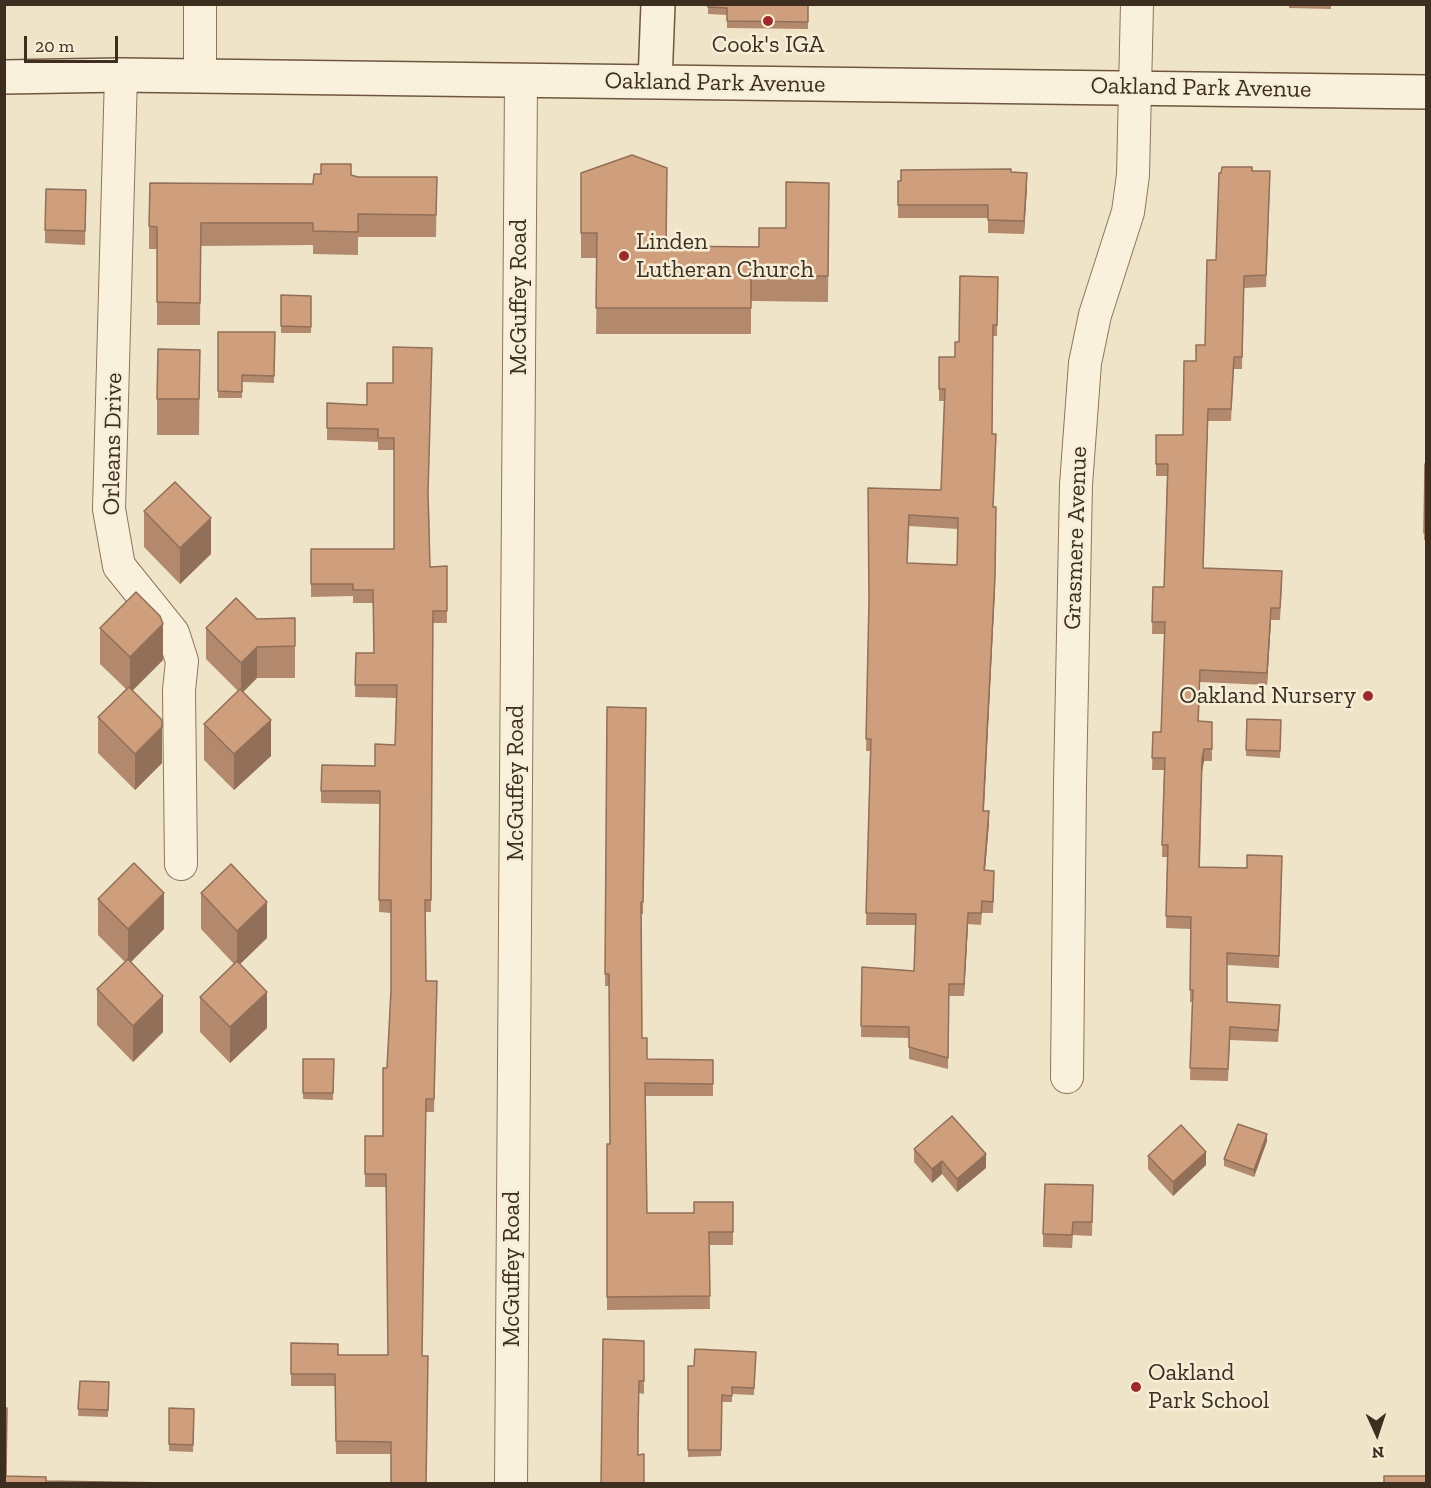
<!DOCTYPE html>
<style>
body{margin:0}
#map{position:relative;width:1431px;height:1488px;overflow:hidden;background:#f0e4c8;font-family:"Zilla Slab",serif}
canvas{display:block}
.frame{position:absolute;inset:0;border:6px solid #3d2e20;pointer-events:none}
.north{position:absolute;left:1347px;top:1404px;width:60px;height:60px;-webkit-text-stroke:4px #f7eed8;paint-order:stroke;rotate:177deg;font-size:16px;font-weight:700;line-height:24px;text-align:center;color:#3d2e20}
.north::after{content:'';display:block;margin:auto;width:21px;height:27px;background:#3d2e20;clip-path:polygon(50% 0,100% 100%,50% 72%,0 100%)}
.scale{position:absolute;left:24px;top:36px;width:94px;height:27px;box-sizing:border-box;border:3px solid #3d2e20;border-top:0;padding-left:8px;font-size:18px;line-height:21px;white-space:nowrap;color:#3d2e20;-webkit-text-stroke:4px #f7eed8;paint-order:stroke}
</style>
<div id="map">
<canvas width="1431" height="1488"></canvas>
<div class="frame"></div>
<div class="north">N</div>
<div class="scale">20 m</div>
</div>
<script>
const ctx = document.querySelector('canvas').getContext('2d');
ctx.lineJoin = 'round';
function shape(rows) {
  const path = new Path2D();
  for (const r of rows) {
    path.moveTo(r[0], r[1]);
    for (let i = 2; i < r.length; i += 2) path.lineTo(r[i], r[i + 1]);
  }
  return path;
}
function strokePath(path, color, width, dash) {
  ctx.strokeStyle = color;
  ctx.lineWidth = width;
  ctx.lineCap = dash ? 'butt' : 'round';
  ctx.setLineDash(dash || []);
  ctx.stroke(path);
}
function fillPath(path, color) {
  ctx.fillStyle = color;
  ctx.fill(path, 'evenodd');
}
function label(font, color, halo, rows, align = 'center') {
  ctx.font = font + ' "Zilla Slab",serif';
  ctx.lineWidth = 5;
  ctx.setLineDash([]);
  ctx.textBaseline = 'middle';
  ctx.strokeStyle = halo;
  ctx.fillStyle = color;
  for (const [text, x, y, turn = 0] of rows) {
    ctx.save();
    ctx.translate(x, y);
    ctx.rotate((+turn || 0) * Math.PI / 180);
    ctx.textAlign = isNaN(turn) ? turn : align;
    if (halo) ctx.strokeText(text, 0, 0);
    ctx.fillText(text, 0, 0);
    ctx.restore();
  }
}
const street = shape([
 [121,75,109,509,119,566,173,633,182,661,179,690,181,864],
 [200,76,200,4],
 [1067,1077,1070,784,1076,485,1085,363,1095,315,1128,212,1133,175,1137,4],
 [511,1484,521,82]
]);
const secondary = shape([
 [4,77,121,75,1426,92],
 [655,82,658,4]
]);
strokePath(street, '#8d765c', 34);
strokePath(secondary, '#6f573f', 36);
strokePath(street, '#faf1dc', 32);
strokePath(secondary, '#faf1dc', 33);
fillPath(shape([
 [537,4,561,4,561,5,537,6],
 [708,4,808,4,808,29,727,28,727,15,708,14],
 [1289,4,1331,4,1331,9,1289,8],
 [1252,171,1270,183,1266,287,1244,288,1242,369,1234,369,1231,421,1208,421,1203,568,1282,583,1280,620,1271,620,1267,685,1200,682,1199,721,1212,734,1212,761,1204,761,1202,771,1200,867,1247,868,1282,856,1279,968,1227,965,1227,1003,1280,1017,1278,1042,1230,1040,1228,1081,1190,1080,1192,1002,1190,1002,1191,929,1166,928,1167,857,1162,857,1164,770,1152,770,1153,732,1161,732,1165,634,1152,634,1153,587,1164,587,1167,476,1156,476,1156,435,1183,435,1196,361,1205,345,1216,260],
 [1011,172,1027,186,1024,234,988,233,988,218,898,218,898,181],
 [581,173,667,246,759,247,786,228,829,183,828,302,751,301,751,334,596,334,597,258,581,258],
 [351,175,358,177,437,177,436,237,358,237,358,255,313,254,313,245,201,246,200,325,157,325,157,249,149,249,149,226],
 [86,204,85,245,45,243,45,230],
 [998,277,997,336,993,336,992,434,995,588,984,811,989,823,985,870,994,882,993,913,982,913,981,925,968,924,964,996,949,996,948,1069,909,1059,909,1038,861,1037,862,967,914,971,915,925,866,925,870,751,866,751,869,605,868,488,941,490,944,401,939,401,939,357,955,357,959,342],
 [909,526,958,529,957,565,907,563],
 [281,295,311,296,311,333,281,333],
 [218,332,275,332,274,383,242,382,242,398,218,398],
 [200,350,199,435,157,435,157,399],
 [367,383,429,500,430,567,447,566,447,623,433,623,431,912,425,912,426,981,437,981,434,1112,426,1112,391,1454,336,1454,335,1386,291,1386,291,1343,338,1355,388,1355,386,1187,365,1187,365,1136,383,1136,387,1068,391,990,391,913,379,912,380,804,321,803,321,791,375,766,395,745,396,698,355,697,356,653,374,653,373,603,353,603,353,596,311,597,311,549,394,549,394,450,378,450,378,442,327,440,327,403,367,405],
 [1425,464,1426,464,1426,540,1424,540],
 [144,511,211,554,180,584,144,547],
 [295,618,295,678,257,678,243,692,271,756,234,790,204,760,204,724,238,691,206,659,206,628,257,619],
 [100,628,163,660,132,691,162,763,135,790,98,753,98,717,126,689,100,664],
 [607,707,646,708,643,914,641,914,642,1038,647,1059,713,1060,713,1096,645,1096,647,1213,694,1213,733,1202,733,1245,709,1245,710,1309,607,1310,607,1144,610,1144,609,986,605,986],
 [1247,719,1281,720,1280,758,1246,756],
 [201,893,267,938,240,964,267,1028,230,1063,200,1032,200,997,234,964,201,929],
 [98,899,164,929,130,962,163,1032,133,1062,97,1025,97,989,125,962,98,935],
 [303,1059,334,1059,333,1100,303,1099],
 [1267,1141,1254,1177,1224,1166,1224,1159],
 [914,1149,986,1168,957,1192,942,1174,932,1183,914,1162],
 [1148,1156,1206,1165,1173,1196,1148,1169],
 [1093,1185,1092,1236,1073,1235,1072,1248,1043,1247,1043,1234],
 [603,1339,644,1341,644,1394,639,1393,638,1455,644,1484],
 [756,1352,754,1395,732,1394,732,1402,722,1402,721,1456,688,1457,688,1366,694,1366],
 [80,1381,109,1382,108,1417,78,1416],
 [169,1408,194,1409,193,1452,169,1451]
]), '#b2896c');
fillPath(shape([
 [1027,173,1027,186,1024,234,1024,221],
 [996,507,995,588,983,823],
 [211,518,211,554,180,584,180,548],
 [1271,608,1271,620,1267,685,1267,673],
 [163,624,163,660,130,693,130,657],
 [257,647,257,678,241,694,241,663],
 [271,720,271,756,234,790,234,754],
 [162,727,162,763,135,790,135,754],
 [1204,749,1204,761,1202,771,1202,759],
 [989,811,989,823,984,882,984,870],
 [164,893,164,929,128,965,128,929],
 [267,902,267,938,237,967,237,931],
 [968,913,968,924,964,996,964,984],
 [267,992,267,1028,230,1063,230,1027],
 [163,996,163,1032,133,1062,133,1026],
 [1267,1134,1267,1141,1254,1177,1254,1170],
 [1206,1152,1206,1165,1173,1196,1173,1182],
 [986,1154,986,1168,957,1192,957,1179],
 [942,1161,942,1174,932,1183,932,1169]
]), '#916f58');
const building = shape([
 [708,4,808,4,808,22,727,21,727,8,708,7,708,4],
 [632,155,667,168,666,246,759,247,759,228,786,228,786,182,829,183,828,276,751,276,751,308,596,308,597,233,581,233,581,173,632,155],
 [321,164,351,164,351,175,358,177,437,177,436,215,358,214,358,232,313,231,313,223,201,223,200,303,157,302,157,227,149,226,150,183,313,184,314,174,321,174,321,164],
 [1222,167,1252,167,1252,171,1270,171,1266,275,1244,276,1242,357,1234,357,1231,409,1208,409,1203,568,1282,571,1280,608,1271,608,1267,673,1200,670,1198,721,1212,722,1212,749,1204,749,1202,759,1199,867,1247,868,1247,855,1282,856,1279,956,1227,953,1227,1002,1280,1005,1278,1030,1230,1027,1228,1069,1190,1068,1193,990,1190,990,1191,917,1166,916,1168,845,1162,845,1165,758,1152,758,1153,732,1161,732,1165,622,1152,622,1153,587,1164,587,1168,464,1156,464,1156,435,1183,435,1184,361,1196,361,1196,345,1205,345,1207,260,1216,260,1219,173,1221,173,1222,167],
 [1011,169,1011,172,1027,173,1024,221,988,220,988,205,898,205,898,181,901,181,901,170,1011,169],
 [46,189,86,190,85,231,45,230,46,189],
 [960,276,998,277,997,325,993,325,992,434,996,434,993,507,996,507,995,576,983,811,989,811,984,870,994,871,993,902,982,901,981,913,968,913,964,984,949,984,948,1058,909,1047,909,1027,861,1026,862,967,914,971,916,914,866,913,871,739,866,739,869,600,868,488,941,490,945,389,939,389,939,357,955,357,955,342,959,342,960,276],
 [909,515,958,518,957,565,907,563,909,515],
 [281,295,311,296,311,327,281,326,281,295],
 [218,332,275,332,274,376,242,375,242,392,218,391,218,332],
 [393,347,432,348,428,494,430,567,447,566,447,611,433,611,431,900,425,900,426,981,437,981,434,1099,426,1099,422,1356,428,1356,426,1484,391,1484,391,1442,336,1441,335,1374,291,1374,291,1343,338,1344,338,1355,388,1355,386,1174,365,1174,365,1136,383,1136,383,1068,387,1068,391,990,391,900,379,900,380,791,321,791,322,765,375,766,375,744,395,745,397,685,355,685,356,653,374,653,373,590,353,590,353,584,311,584,311,549,394,549,394,438,378,438,378,429,327,428,327,403,367,405,367,383,393,383,393,347],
 [158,349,200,350,199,399,157,399,158,349],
 [1425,464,1426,464,1426,533,1424,533,1425,464],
 [175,482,211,518,180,548,144,511,175,482],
 [136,592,160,616,163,624,130,657,100,628,136,592],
 [236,598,257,619,295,618,295,646,257,647,241,663,206,628,236,598],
 [129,687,162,720,162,727,135,754,98,717,129,687],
 [240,689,271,720,234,754,204,724,240,689],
 [607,707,646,708,643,902,641,902,642,1038,647,1038,647,1059,713,1060,713,1084,645,1083,647,1213,694,1213,694,1202,733,1202,733,1232,709,1232,710,1296,607,1297,607,1144,610,1144,609,974,605,974,607,707],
 [1247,719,1281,720,1280,751,1246,750,1247,719],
 [134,863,164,893,128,929,98,899,134,863],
 [231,864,267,902,237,931,201,893,231,864],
 [128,959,163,996,133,1026,97,989,128,959],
 [237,961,267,992,230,1027,200,997,237,961],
 [303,1059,334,1059,333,1093,303,1093,303,1059],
 [952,1116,986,1154,957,1179,942,1161,932,1169,914,1149,952,1116],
 [1238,1124,1267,1134,1254,1170,1224,1159,1238,1124],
 [1181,1125,1206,1152,1173,1182,1148,1156,1181,1125],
 [1045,1184,1093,1185,1092,1222,1073,1222,1072,1235,1043,1234,1045,1184],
 [603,1339,644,1341,644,1381,639,1381,638,1428,638,1455,644,1454,644,1484,601,1484,603,1339],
 [695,1349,756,1352,754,1388,732,1387,732,1396,722,1395,721,1450,688,1450,688,1366,694,1366,695,1349],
 [80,1381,109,1382,108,1410,78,1409,80,1381],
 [4,1408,7,1408,6,1476,46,1477,46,1481,229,1484,4,1484,4,1408],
 [169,1408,194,1409,193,1445,169,1444,169,1408],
 [1384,1476,1426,1476,1426,1484,1384,1484,1384,1476]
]);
fillPath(building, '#cf9f7d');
strokePath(building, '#916f58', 1.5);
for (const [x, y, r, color] of [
 [768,21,6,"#9e2a2b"],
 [624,256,6,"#9e2a2b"],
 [1368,696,6,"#9e2a2b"],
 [1136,1387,6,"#9e2a2b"]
]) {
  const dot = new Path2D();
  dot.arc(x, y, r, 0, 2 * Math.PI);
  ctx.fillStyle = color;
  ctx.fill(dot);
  strokePath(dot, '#f7eed8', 2);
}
label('24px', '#3d2e20', '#f7eed8', [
 ["Cook's IGA",768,45,"center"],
 ["Linden",636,242],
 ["Lutheran Church",636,270],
 ["Oakland Nursery",1356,696,"right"],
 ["Oakland",1148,1373],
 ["Park School",1148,1401]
], 'left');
label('24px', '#3d2e20', '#f7eed8', [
 ["Oakland Park Avenue",715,83,1],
 ["Oakland Park Avenue",1201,88,1],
 ["McGuffey Road",519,297,-90],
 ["Orleans Drive",113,444,-89],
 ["Grasmere Avenue",1076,538,-88],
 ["McGuffey Road",516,783,-90],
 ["McGuffey Road",512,1269,-90]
]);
</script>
